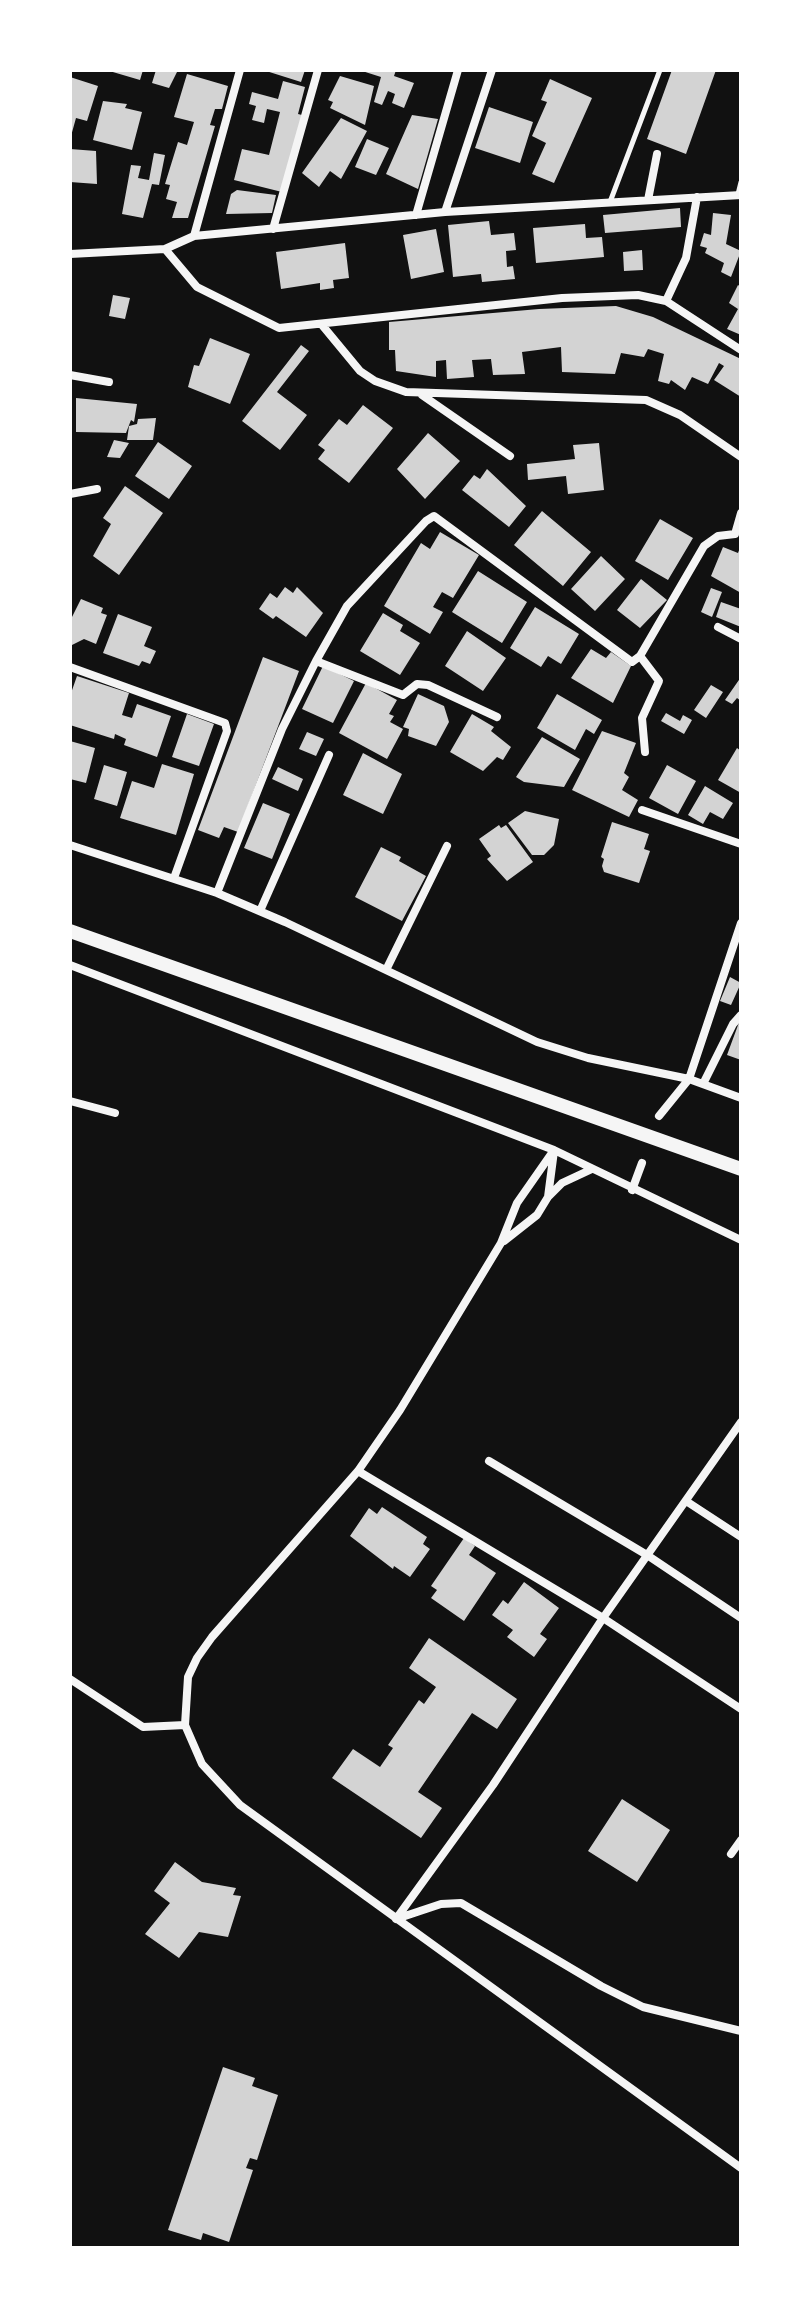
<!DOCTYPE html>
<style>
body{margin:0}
#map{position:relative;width:811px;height:2318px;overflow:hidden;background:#111;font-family:"Zilla Slab",serif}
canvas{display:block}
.frame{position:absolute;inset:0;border:72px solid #fff;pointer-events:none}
</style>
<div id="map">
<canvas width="811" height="2318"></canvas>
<div class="frame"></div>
</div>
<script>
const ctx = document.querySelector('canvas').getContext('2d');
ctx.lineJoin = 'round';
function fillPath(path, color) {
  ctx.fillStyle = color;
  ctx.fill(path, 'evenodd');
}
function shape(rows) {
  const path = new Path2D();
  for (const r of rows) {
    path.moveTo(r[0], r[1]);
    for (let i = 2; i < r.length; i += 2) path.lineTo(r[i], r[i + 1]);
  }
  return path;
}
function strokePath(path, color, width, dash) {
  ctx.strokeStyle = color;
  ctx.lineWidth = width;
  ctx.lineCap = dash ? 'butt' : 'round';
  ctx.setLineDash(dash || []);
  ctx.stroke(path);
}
fillPath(shape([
 [106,70,143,70,140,80],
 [156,70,178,70,169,88,152,83],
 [263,70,305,70,301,82],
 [359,70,396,70,394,76,414,83,404,108,392,103,395,94,388,91,382,105,374,102,381,77],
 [672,70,716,70,686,154,647,139],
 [187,74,228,86,222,109,215,109,210,125,215,126,188,218,172,218,177,202,166,199,170,185,165,184,178,142,187,145,194,122,174,117],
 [340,76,374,86,365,125,330,108,333,102,328,100],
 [70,77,98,86,87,121,76,118,71,136],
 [550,79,592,98,554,183,532,174,546,143,532,136,547,102,541,100],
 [283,81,305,87,298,114,302,115,282,192,234,180,242,149,269,155,280,112,267,109,264,123,252,120,256,106,249,104,252,92,278,99],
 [103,101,127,104,125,108,142,112,132,150,93,140],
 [489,107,533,122,520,163,475,148],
 [412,115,438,119,418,189,386,174],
 [341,118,367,131,341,179,330,171,319,187,302,173],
 [367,139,389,148,376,175,355,167],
 [70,149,96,151,97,184,70,182],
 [154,153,165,155,159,185,152,184,143,218,122,214,131,165,141,166,138,178,149,180],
 [237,190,276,195,272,213,226,214,231,194],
 [680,208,681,227,605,233,603,215],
 [713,213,731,215,726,244,741,251,731,277,721,272,724,263,705,253,707,248,700,246,704,233,711,235],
 [489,221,491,235,514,233,516,250,506,251,507,267,513,266,515,279,482,282,481,274,453,277,448,225],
 [585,224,586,238,602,237,604,257,536,263,533,228],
 [436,229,444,272,411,279,403,235],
 [345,243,349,278,333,280,334,288,320,290,320,283,281,289,276,252],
 [642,250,643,270,624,271,623,252],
 [738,285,741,287,741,335,727,329,738,309,729,303],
 [113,295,130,298,125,319,109,316],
 [616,306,653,317,741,359,741,397,714,380,724,366,719,363,708,384,692,377,685,390,671,380,669,384,658,381,664,354,648,349,644,357,621,353,615,374,562,372,561,347,522,352,525,374,493,375,491,359,472,360,474,377,447,379,446,360,436,361,436,377,396,371,395,350,389,350,389,322,539,309],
 [210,338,250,354,230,404,188,387,194,365,199,366],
 [301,345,309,351,277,392,307,415,280,450,242,421],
 [76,398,137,404,134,422,131,420,126,433,76,432],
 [363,405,393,428,349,483,318,459,325,450,318,445,339,419,347,425],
 [156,418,153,440,127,440,129,426,137,424,138,419],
 [428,433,460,461,425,499,397,469],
 [114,440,129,443,120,458,107,457],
 [158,442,192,466,169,499,135,476],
 [599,443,604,490,568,494,566,476,528,480,527,464,575,459,573,445],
 [487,469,526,506,509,527,462,490,474,475,480,479],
 [125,486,163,513,119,575,93,556,111,524,103,518],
 [542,511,591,552,563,586,514,545],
 [660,519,693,538,668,580,635,561],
 [440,532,479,555,453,598,442,592,433,607,443,612,430,634,384,606,421,543,430,549],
 [741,545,741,593,711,576,723,547,738,553],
 [601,556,625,579,595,611,571,589],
 [478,571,527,602,502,643,452,612],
 [641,579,667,600,640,628,617,610],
 [285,587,293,593,297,587,323,613,306,637,276,616,273,619,259,609,270,593,277,598],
 [711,588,722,592,712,617,701,612],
 [81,599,103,608,101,613,107,615,96,644,84,639,72,645,70,641,70,621],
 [721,602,741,609,741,627,716,617],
 [535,607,579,634,561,664,548,656,541,667,510,648],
 [383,613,403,625,400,631,420,643,400,675,360,651],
 [118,614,152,627,144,646,156,651,150,664,142,661,139,666,103,653],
 [467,631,506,658,483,691,445,666],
 [591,649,606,658,611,652,631,666,613,703,571,678],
 [263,657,299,671,238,832,224,827,219,838,198,830],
 [323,666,354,681,333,723,302,709],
 [77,676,129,693,122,715,132,718,137,704,171,716,157,757,124,745,126,739,115,734,114,739,70,725,70,696],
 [741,677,741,701,737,698,732,704,725,700],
 [366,683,397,700,389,714,394,716,390,722,403,729,387,759,339,733],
 [711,685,723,692,706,718,694,710],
 [418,694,444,706,449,722,436,746,408,736,409,729,403,727],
 [557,694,602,720,594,734,586,729,575,750,537,728],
 [666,713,680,721,683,715,692,720,684,734,661,721],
 [187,714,214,724,199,766,172,757],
 [472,714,494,727,491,731,511,747,503,760,497,757,483,771,450,752],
 [602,731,636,743,624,773,629,777,622,790,638,800,629,817,572,790],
 [307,732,324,739,316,756,299,749],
 [542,737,580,759,564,787,524,782,516,777],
 [70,741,95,748,86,783,70,779],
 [737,748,741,751,741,793,718,780],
 [363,753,402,774,383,814,343,795],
 [162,764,194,774,176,835,120,818,132,781,154,788],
 [104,765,127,772,117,806,94,799],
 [667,765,696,781,678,814,649,798],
 [278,767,303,779,298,791,272,779],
 [705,786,733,803,723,819,710,812,703,824,688,815],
 [263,803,290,814,272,859,244,848],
 [525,811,559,819,554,845,544,855,532,855,508,823],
 [612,822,649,834,644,849,650,851,639,883,604,872,602,866,604,859,601,857],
 [499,825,501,828,506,825,533,862,507,881,487,859,491,856,479,839],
 [381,847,401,857,399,861,426,876,402,921,355,897],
 [730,977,741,983,731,1005,720,1001],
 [741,1017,741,1060,727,1055],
 [382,1507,427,1537,423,1544,430,1549,410,1577,394,1566,393,1569,350,1536,369,1508,377,1514],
 [464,1538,475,1546,469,1555,496,1573,464,1621,431,1598,437,1590,431,1586],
 [524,1582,559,1608,540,1634,547,1639,534,1657,507,1637,513,1630,492,1615,503,1600,508,1604],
 [429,1638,517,1699,497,1729,472,1713,418,1792,442,1808,421,1838,332,1778,353,1749,380,1767,393,1748,388,1745,419,1700,424,1704,436,1687,409,1668],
 [622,1799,670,1830,637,1882,588,1851],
 [175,1862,202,1882,236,1888,233,1895,241,1896,228,1937,199,1932,179,1958,145,1934,170,1903,154,1891],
 [223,2067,255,2078,252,2086,278,2095,257,2160,250,2158,246,2168,253,2170,229,2242,203,2233,201,2240,168,2230]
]), '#d3d3d3');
strokePath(shape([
 [738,194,741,182],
 [610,202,660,70]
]), '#f5f5f5', 5);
strokePath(shape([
 [648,200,657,154],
 [445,212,492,70],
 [416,215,458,70],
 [273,229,318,70],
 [194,236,240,70],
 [165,249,197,287,279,328,562,298,638,295,666,301,741,350],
 [70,254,165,249,194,236,445,212,741,195],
 [666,301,686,258,697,197],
 [322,325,360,371,375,381,406,392,646,400,680,415,741,457],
 [70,375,109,382],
 [422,395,510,456],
 [70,494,97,489],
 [735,534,741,513],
 [718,627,741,639],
 [640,656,659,681,642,718,645,752],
 [316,661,403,695,417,684,428,685,497,717],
 [70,667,225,723,227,731,174,878],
 [642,810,741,844],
 [70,845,217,893,285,922,537,1042,588,1058,689,1079,741,1098],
 [217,893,282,729,316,661,347,606,426,521,434,516,632,662,640,656,704,546,718,536,735,534],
 [260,911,329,755],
 [70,965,554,1150,741,1240],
 [386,970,447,846],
 [703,1084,733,1024,741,1015],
 [70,1101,115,1113],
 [659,1116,689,1079,741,923],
 [554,1150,517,1203,501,1243,400,1410,358,1471,212,1637,197,1658,188,1677,185,1725,202,1764,240,1805,741,2168],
 [632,1190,642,1163],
 [548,1197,562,1183,592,1169],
 [504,1241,537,1215,548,1197,554,1151],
 [489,1461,647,1555,741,1618],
 [358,1471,603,1618,741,1709],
 [686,1501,741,1537],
 [70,1679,143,1727,185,1725],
 [731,1854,741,1840],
 [396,1919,493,1785,603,1618,741,1422],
 [396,1919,441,1904,461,1903,601,1986,643,2007,741,2031]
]), '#f5f5f5', 8);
strokePath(shape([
 [70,931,741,1169]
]), '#f5f5f5', 14);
</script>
